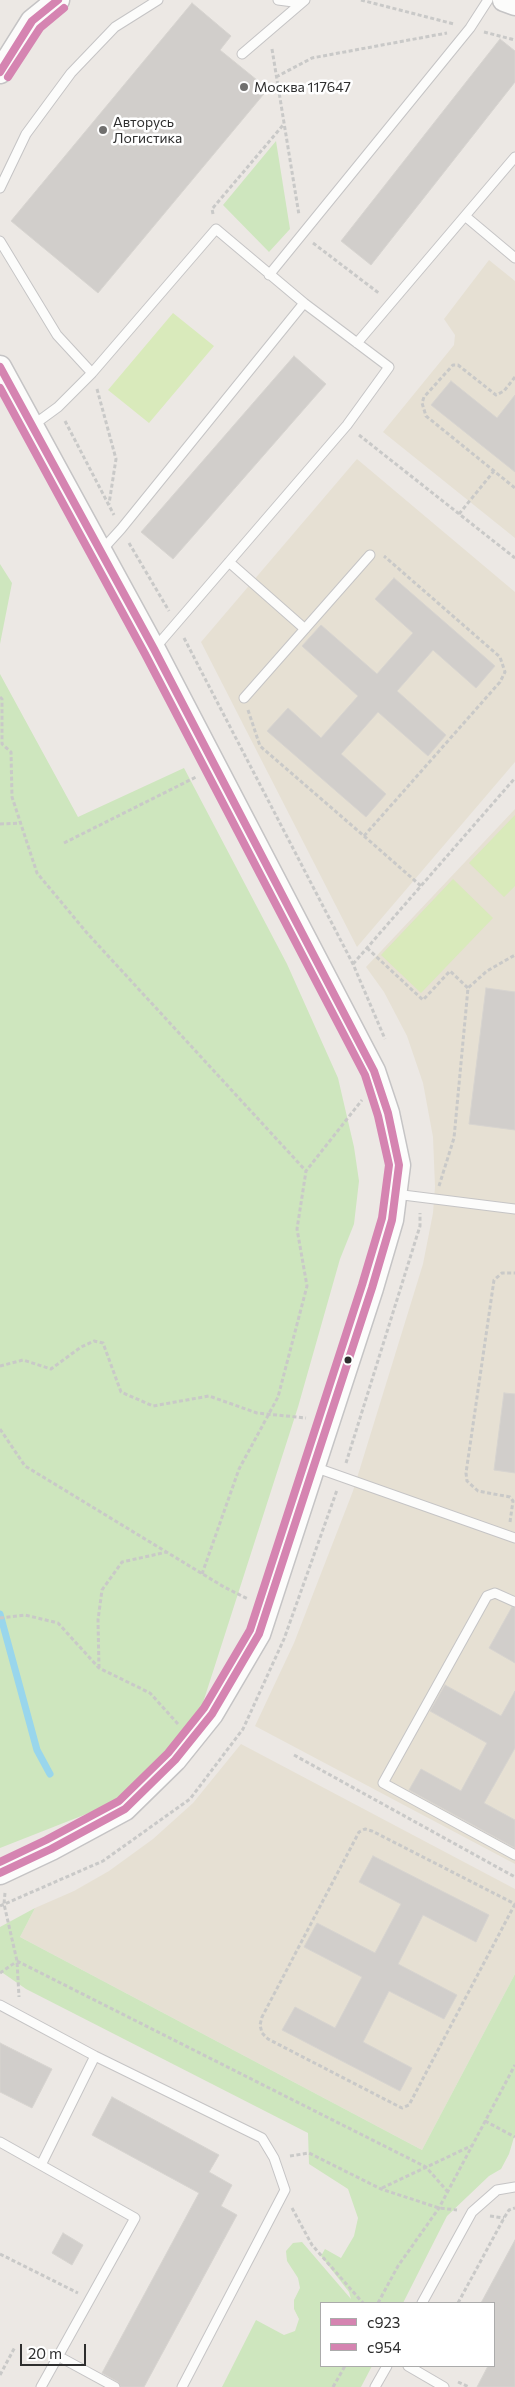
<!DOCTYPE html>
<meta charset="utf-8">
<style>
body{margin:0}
#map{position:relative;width:515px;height:2387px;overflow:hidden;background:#ece8e4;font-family:Commissioner,sans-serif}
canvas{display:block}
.legend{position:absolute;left:320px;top:2302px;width:175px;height:65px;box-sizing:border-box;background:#fff;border:1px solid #ababab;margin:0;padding:6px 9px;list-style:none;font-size:15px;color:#2e2e2e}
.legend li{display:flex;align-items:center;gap:10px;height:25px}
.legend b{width:25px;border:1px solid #ababab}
.scale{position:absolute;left:20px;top:2344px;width:66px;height:22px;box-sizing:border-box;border:2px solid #2e2e2e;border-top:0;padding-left:6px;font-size:15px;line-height:18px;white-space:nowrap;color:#2e2e2e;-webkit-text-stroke:4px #fff;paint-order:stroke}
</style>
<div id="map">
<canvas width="515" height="2387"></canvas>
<ul class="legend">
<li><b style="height:6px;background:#d584b1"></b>с923</li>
<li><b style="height:6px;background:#d584b1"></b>с954</li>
</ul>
<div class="scale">20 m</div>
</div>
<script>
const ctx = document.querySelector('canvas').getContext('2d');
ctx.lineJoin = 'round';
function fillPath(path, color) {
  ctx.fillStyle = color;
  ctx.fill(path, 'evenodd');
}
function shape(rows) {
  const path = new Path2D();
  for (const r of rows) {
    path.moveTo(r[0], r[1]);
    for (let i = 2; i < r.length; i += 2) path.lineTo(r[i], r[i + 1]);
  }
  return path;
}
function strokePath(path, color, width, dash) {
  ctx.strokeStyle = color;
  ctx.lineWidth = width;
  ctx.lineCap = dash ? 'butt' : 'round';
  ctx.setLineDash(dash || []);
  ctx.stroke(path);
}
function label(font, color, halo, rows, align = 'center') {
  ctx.font = font + ' Commissioner,sans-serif';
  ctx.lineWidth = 5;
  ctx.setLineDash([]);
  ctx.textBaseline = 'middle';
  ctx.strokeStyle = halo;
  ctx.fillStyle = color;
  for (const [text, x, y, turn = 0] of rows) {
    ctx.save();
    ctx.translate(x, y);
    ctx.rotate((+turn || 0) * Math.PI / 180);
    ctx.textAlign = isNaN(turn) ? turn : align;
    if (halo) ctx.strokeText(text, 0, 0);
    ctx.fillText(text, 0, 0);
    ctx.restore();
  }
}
fillPath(shape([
 [489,260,515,281,515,538,383,432,454,345,455,335,444,319],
 [357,459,515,592,515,762,357,947,201,642],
 [515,809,515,1864,255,1726,294,1643,353,1491,423,1264,433,1213,435,1187,433,1137,423,1083,407,1036,384,992,366,967],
 [241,1744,515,1889,515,1974,422,2150,20,1937,35,1908,74,1891,109,1871,153,1839,193,1803]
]), '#e6e0d3');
fillPath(shape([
 [276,141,290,229,269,252,223,205],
 [0,564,12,583,0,644],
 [0,674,78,817,184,768,287,964,338,1078,354,1147,359,1181,354,1224,340,1259,298,1407,200,1712,122,1800,0,1848],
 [35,1908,20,1937,422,2150,515,1974,515,2134,509,2154,501,2169,489,2176,447,2216,403,2303,321,2303,321,2366,372,2366,361,2387,222,2387,256,2320,284,2335,295,2331,299,2319,294,2309,294,2300,300,2288,298,2278,287,2261,286,2251,293,2243,302,2242,351,2299,349,2292,321,2256,325,2249,341,2258,354,2236,358,2218,348,2189,309,2164,308,2133,26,1989,0,1971,0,1927]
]), '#cee6be');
fillPath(shape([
 [173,313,214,346,149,423,108,390],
 [515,815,515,886,504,897,469,863],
 [453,879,493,918,421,993,381,955]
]), '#d9eabb');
strokePath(shape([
 [0,1614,37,1750,50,1774]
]), '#99d6ec', 7);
const building = shape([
 [192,3,231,36,220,50,268,89,98,293,11,221,192,3],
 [500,39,515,51,515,82,371,265,341,241,500,39],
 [294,356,326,384,173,559,141,532,294,356],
 [451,381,497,418,515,395,515,472,431,405,451,381],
 [394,578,495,666,476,688,433,650,397,691,446,735,428,756,378,712,341,754,386,794,366,817,267,731,288,708,321,738,358,696,302,646,321,625,377,674,413,633,375,599,394,578],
 [486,988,515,992,515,1130,469,1124,486,988],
 [504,1393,515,1394,515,1473,494,1470,504,1393],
 [512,1607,515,1608,515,1663,489,1648,512,1607],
 [445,1685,501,1716,515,1691,515,1748,484,1803,515,1820,515,1848,409,1790,421,1769,461,1791,487,1743,430,1711,445,1685],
 [373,1856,489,1915,476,1942,423,1915,398,1964,457,1995,444,2019,389,1991,363,2042,412,2068,400,2091,282,2030,295,2007,335,2028,362,1977,304,1947,317,1923,375,1953,401,1904,359,1882,373,1856],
 [0,2043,52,2069,32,2108,0,2092,0,2043],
 [112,2097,219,2155,209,2172,232,2185,221,2206,237,2215,144,2387,121,2387,118,2382,102,2373,199,2193,92,2135,112,2097],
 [63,2233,83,2245,72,2265,52,2253,63,2233],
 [515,2240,515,2387,477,2387,488,2366,494,2366,494,2303,481,2303,515,2240]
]);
fillPath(building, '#d1cecb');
strokePath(building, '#d7d4d0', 1);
const service = shape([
 [278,0,301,3],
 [242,54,305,0],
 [0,188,26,134,71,73,115,27,158,0],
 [465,216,515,258],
 [0,241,57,335,92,373,58,407,32,426],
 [269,275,470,28,488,0],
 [357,343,515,157],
 [92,373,216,229,304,303,121,529,101,551],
 [229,562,305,629],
 [155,648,347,425,389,367,304,303],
 [244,698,370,555],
 [395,1194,515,1209],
 [314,1467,515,1538],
 [515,1602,495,1593,487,1596,383,1783,515,1855],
 [0,2005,95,2056,262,2138,274,2158,285,2190,182,2387],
 [0,2142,135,2218,41,2387],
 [41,2165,95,2056],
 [422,2303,472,2212,497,2190,515,2187],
 [58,2356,115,2387],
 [408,2366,444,2387],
 [375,2387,387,2366]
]);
const tertiary = shape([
 [504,0,515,4],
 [0,72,32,21,58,0],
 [0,367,154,649,374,1071,388,1113,399,1165,392,1220,372,1288,259,1634,212,1714,175,1760,125,1809,51,1849,0,1873]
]);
strokePath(service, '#c5c4c5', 11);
strokePath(tertiary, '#c5c4c5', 25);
strokePath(shape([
 [361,0,454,24],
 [484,32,515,40],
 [272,49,299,215],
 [276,77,312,58,447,33],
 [213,214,212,209,284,124],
 [313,243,380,294],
 [515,377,504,391,496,395,458,365,453,365,424,397,422,403,426,416,515,488],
 [97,389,116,459,109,504],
 [65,421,114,515],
 [359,435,515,558],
 [459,514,494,471],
 [129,543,169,611],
 [184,638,353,964,385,1039],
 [0,697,2,699,2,744,11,752,12,797,37,873,87,933,306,1171],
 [248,710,260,746,364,836,500,682,505,672,500,657,384,556],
 [0,824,22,823],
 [364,836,421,886],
 [64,843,196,777],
 [367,948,423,1000,450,971,468,988],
 [353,964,515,778],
 [439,1186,454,1138,468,988,487,971,515,955],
 [0,1366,23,1360,51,1369,81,1347,94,1341,103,1343,121,1392,153,1406,209,1396,257,1413,306,1418],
 [0,1429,25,1466,224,1587,248,1599],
 [346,1463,420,1226,420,1213],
 [510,1522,513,1501,510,1497,478,1491,467,1481,466,1473,494,1280,502,1273,515,1273],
 [202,1574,239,1469,278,1397,307,1286,297,1229,306,1171,362,1100],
 [0,1618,25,1615,58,1623,99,1668,150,1693,178,1724],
 [99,1668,98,1620,102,1590,122,1562,167,1552],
 [294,1755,515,1877],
 [5,1893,4,1904,17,1961,19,1997],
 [515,1904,409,2105,402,2108,394,2104,268,2039,262,2033,260,2025,262,2017,359,1832,365,1829,372,1831,515,1904],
 [0,1906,103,1861,190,1799,243,1729,284,1639,337,1490],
 [17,1961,426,2167,447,2191],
 [0,1973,16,1962],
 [485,2121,515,2137],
 [290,2156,309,2153,381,2189,439,2208,457,2210],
 [382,2188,471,2146],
 [292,2208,312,2245,363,2303],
 [490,2216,504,2218],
 [0,2254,78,2293],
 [378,2303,398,2266,439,2208,515,2065],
 [458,2303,504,2218,509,2210,515,2208],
 [0,2375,15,2347],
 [458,2382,469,2387],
 [333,2387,345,2366]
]), '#c9c9c8', 3, [4, 2.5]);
strokePath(service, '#fcfcfb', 9);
strokePath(tertiary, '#fcfcfb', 22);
strokePath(shape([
 [0,72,32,21,58,0],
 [0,367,154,649,374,1071,388,1113,399,1165,392,1220,372,1288,259,1634,212,1714,175,1760,125,1809,51,1849,0,1873]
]), '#d584b1', 8);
strokePath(shape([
 [8,77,40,28,64,8],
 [0,388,145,654,365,1075,378,1116,389,1165,382,1218,362,1285,250,1630,204,1708,168,1753,119,1801,46,1840,0,1862]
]), '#d584b1', 8);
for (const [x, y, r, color] of [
 [244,87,5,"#706f6e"],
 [103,130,5,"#706f6e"],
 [348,1360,4.5,"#2e2e2e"]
]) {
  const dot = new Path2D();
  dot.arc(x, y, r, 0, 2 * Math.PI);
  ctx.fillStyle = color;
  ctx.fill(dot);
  strokePath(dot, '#fff', 2);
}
label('14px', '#2e2e2e', '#fff', [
 ["Москва 117647",254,87],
 ["Авторусь",113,122],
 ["Логистика",113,138]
], 'left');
</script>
